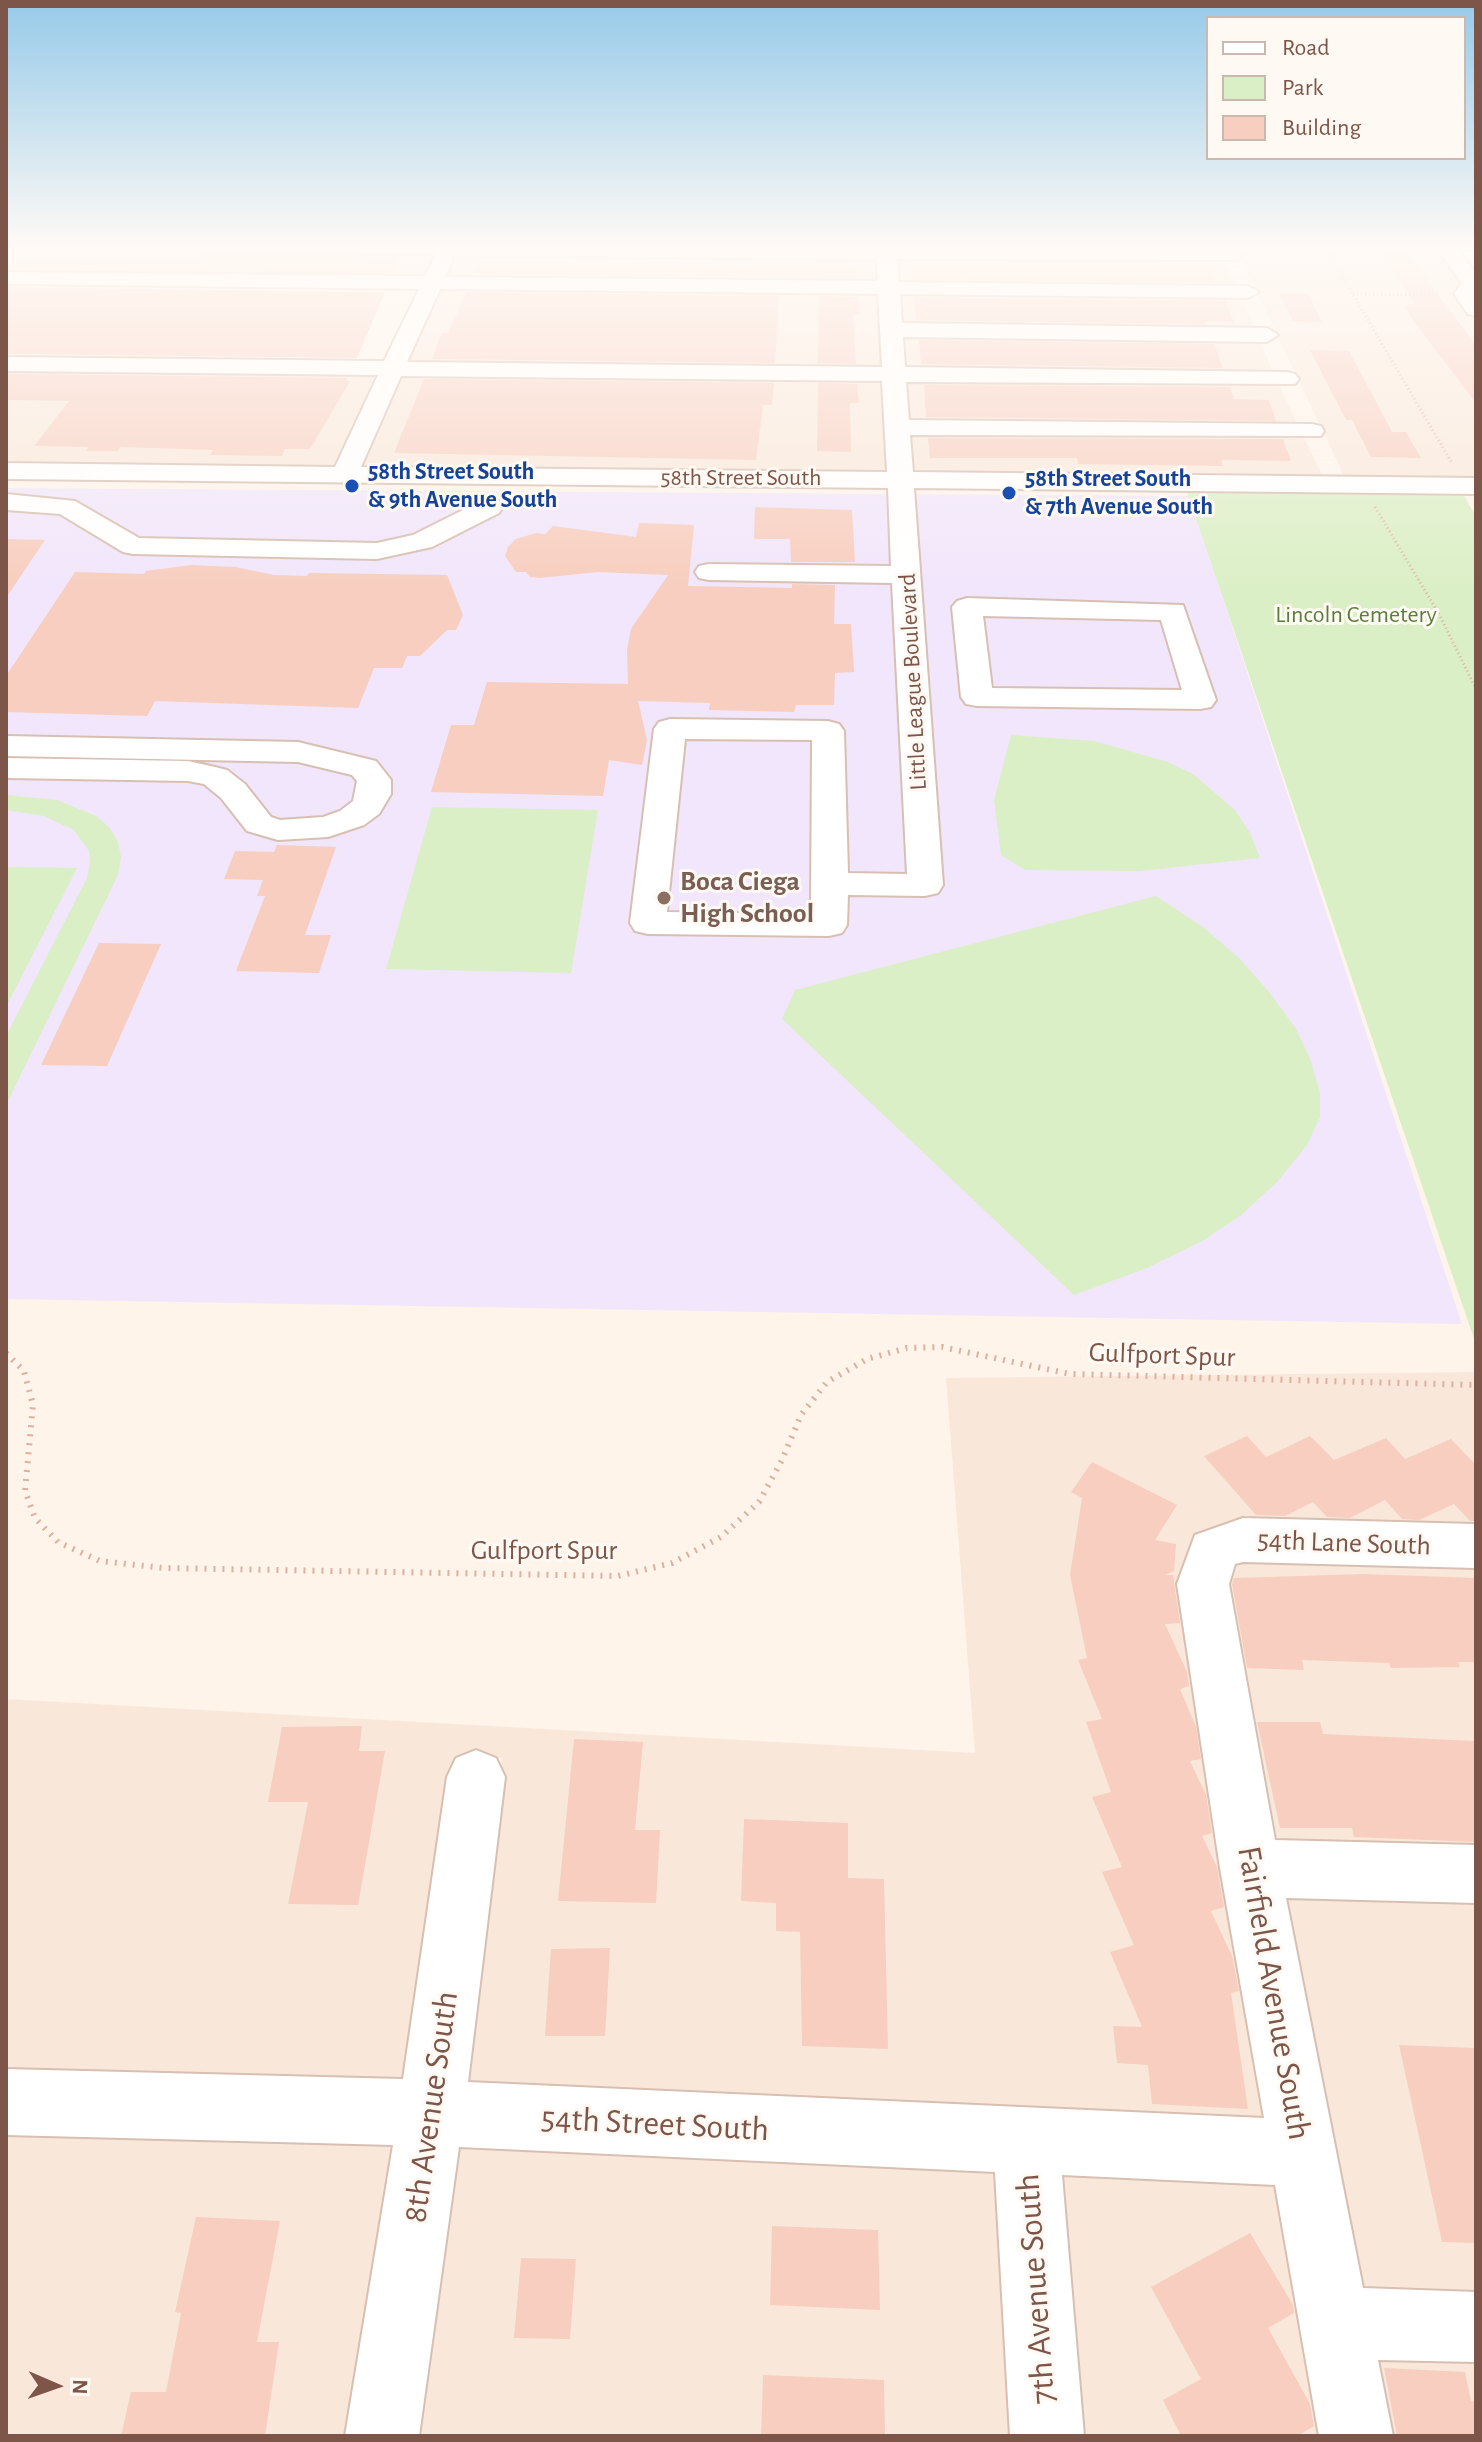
<!DOCTYPE html>
<style>
body{margin:0}
#map{position:relative;width:1482px;height:2442px;overflow:hidden;background:#fef4ea;font-family:"Alegreya Sans",sans-serif}
canvas{display:block}
.frame{position:absolute;inset:0;border:8px solid #7d5649;pointer-events:none}
.legend{position:absolute;left:1206px;top:16px;width:260px;height:144px;box-sizing:border-box;background:#fff9f3;border:2px solid #cbb8af;margin:0;padding:10px 14px;list-style:none;font-size:24px;color:#7d5649}
.legend li{display:flex;align-items:center;gap:16px;height:40px}
.legend b{width:40px;border:2px solid #cbb8af}
.north{position:absolute;left:16px;top:2346px;width:80px;height:80px;-webkit-text-stroke:6px #fff9f3;paint-order:stroke;rotate:92deg;font-size:22px;font-weight:700;line-height:32px;text-align:center;color:#7d5649}
.north::after{content:'';display:block;margin:auto;width:28px;height:36px;background:#7d5649;clip-path:polygon(50% 0,100% 100%,50% 72%,0 100%)}
</style>
<div id="map">
<canvas width="1482" height="2442"></canvas>
<div class="frame"></div>
<ul class="legend">
<li><b style="height:10px;background:#fff"></b>Road</li>
<li><b style="height:22px;background:#dbefc6"></b>Park</li>
<li><b style="height:22px;background:#f7cebf"></b>Building</li>
</ul>
<div class="north">N</div>
</div>
<script>
const ctx = document.querySelector('canvas').getContext('2d');
ctx.lineJoin = 'round';
function fillPath(path, color) {
  ctx.fillStyle = color;
  ctx.fill(path, 'evenodd');
}
function shape(rows) {
  const path = new Path2D();
  for (const r of rows) {
    path.moveTo(r[0], r[1]);
    for (let i = 2; i < r.length; i += 2) path.lineTo(r[i], r[i + 1]);
  }
  return path;
}
function strokePath(path, color, width, dash) {
  ctx.strokeStyle = color;
  ctx.lineWidth = width;
  ctx.lineCap = dash ? 'butt' : 'round';
  ctx.setLineDash(dash || []);
  ctx.stroke(path);
}
function label(font, color, halo, rows, align = 'center') {
  ctx.font = font + ' "Alegreya Sans",sans-serif';
  ctx.lineWidth = 6;
  ctx.setLineDash([]);
  ctx.textBaseline = 'middle';
  ctx.strokeStyle = halo;
  ctx.fillStyle = color;
  for (const [text, x, y, turn = 0] of rows) {
    ctx.save();
    ctx.translate(x, y);
    ctx.rotate((+turn || 0) * Math.PI / 180);
    ctx.textAlign = isNaN(turn) ? turn : align;
    if (halo) ctx.strokeText(text, 0, 0);
    ctx.fillText(text, 0, 0);
    ctx.restore();
  }
}
fillPath(shape([
 [11,247,440,247,424,280,6,276,6,251],
 [457,247,877,247,880,285,441,280],
 [895,247,1218,247,1238,289,898,285],
 [1235,247,1438,247,1463,282,1454,292,1476,322,1476,482,1346,480],
 [439,286,881,290,886,371,405,365],
 [899,291,1240,295,1275,376,906,371],
 [6,367,382,372,335,471,6,467],
 [402,372,886,378,890,475,357,471],
 [906,378,1278,383,1324,480,912,475],
 [1476,1372,1476,2436,1078,2436,1056,2170,462,2089,502,1758,455,1758,407,2086,6,2076,6,1699,975,1753,946,1378],
 [6,2128,399,2138,351,2436,6,2436],
 [454,2141,999,2168,1016,2436,413,2436]
]), '#f9e8da');
fillPath(shape([
 [6,488,1189,496,1462,1324,6,1299]
]), '#f1e6fb');
fillPath(shape([
 [1187,492,1464,496,1476,516,1476,1345],
 [1011,735,1094,741,1168,762,1193,774,1235,810,1250,833,1260,858,1139,871,1025,870,1001,855,994,800],
 [6,795,57,800,96,816,110,828,118,842,121,857,118,875,6,1105,6,1036,87,878,90,863,89,851,74,830,44,816,6,810],
 [432,807,598,810,571,973,386,969],
 [6,867,77,868,6,1007],
 [1156,896,1203,927,1241,960,1270,993,1296,1029,1311,1061,1320,1093,1320,1117,1307,1145,1277,1182,1241,1215,1204,1240,1147,1268,1074,1295,782,1019,795,990]
]), '#dbefc6');
fillPath(shape([
 [1378,247,1403,247,1476,346,1476,403,1413,320,1404,305,1415,305],
 [200,252,279,253,398,258,392,273,12,269,22,257,195,259],
 [479,261,756,267,756,262,787,263,856,267,857,278,474,274],
 [910,262,1178,263,1208,265,1216,283,912,279],
 [6,287,385,292,357,358,6,354],
 [467,292,779,296,775,363,432,359,442,333,448,333],
 [1279,293,1308,294,1322,322,1293,321],
 [819,296,858,297,860,315,853,315,856,364,818,363],
 [914,297,1225,301,1234,322,1205,321,1206,324,916,320],
 [919,340,1214,344,1223,368,921,364],
 [1310,350,1349,351,1392,432,1406,432,1421,458,1371,457,1352,420,1346,420],
 [6,374,347,378,346,381,350,381,310,449,285,449,282,456,210,455,213,450,120,447,118,451,86,451,88,447,34,446,69,401,6,400],
 [424,379,774,383,772,405,763,405,756,460,394,453],
 [818,383,857,384,859,403,850,403,851,452,817,451],
 [924,385,1230,387,1234,399,1269,400,1276,421,926,417],
 [928,438,1283,439,1291,461,1221,460,1223,466,1146,465,1078,464,1077,458,930,458],
 [755,507,852,510,855,562,791,562,790,539,754,539],
 [639,523,694,525,688,586,792,588,792,584,835,585,834,624,851,624,854,672,835,673,834,705,796,705,794,712,709,710,710,703,638,701,647,740,642,765,609,760,603,796,431,792,451,725,474,725,487,682,628,684,627,650,631,629,668,575,598,572,540,578,530,577,526,572,516,572,505,556,508,547,516,539,536,533,545,534,553,526,636,537],
 [6,539,45,540,6,598],
 [191,565,235,567,274,575,307,576,309,573,447,575,463,615,456,630,447,630,420,656,407,656,402,668,374,668,358,708,155,701,147,716,6,712,6,676,75,572,144,574,146,571],
 [277,845,336,847,305,935,331,935,319,973,236,971,265,896,257,896,263,880,224,879,235,851,274,852],
 [99,943,161,944,107,1066,41,1065],
 [1247,1436,1266,1457,1310,1436,1334,1460,1386,1438,1405,1459,1451,1439,1476,1465,1476,1521,1470,1521,1454,1504,1419,1520,1402,1519,1385,1500,1350,1518,1327,1517,1313,1502,1285,1516,1256,1515,1204,1456],
 [1092,1462,1177,1505,1155,1540,1176,1544,1174,1571,1165,1575,1173,1575,1180,1623,1165,1624,1187,1672,1189,1686,1180,1689,1196,1727,1201,1759,1190,1761,1206,1795,1212,1833,1202,1836,1217,1867,1224,1907,1211,1911,1232,1956,1239,1991,1231,1993,1248,2109,1152,2104,1148,2065,1117,2063,1113,2026,1142,2027,1110,1952,1134,1945,1102,1872,1122,1867,1092,1797,1111,1792,1086,1722,1102,1719,1078,1660,1087,1658,1070,1575,1082,1498,1071,1492],
 [1363,1574,1476,1578,1476,1662,1458,1662,1460,1667,1391,1668,1389,1663,1302,1660,1304,1670,1247,1668,1232,1584,1234,1578],
 [1257,1722,1320,1722,1323,1734,1476,1741,1476,1842,1354,1837,1352,1828,1280,1828],
 [362,1726,359,1751,385,1751,358,1905,288,1904,308,1802,268,1802,282,1727],
 [574,1739,643,1742,635,1830,660,1830,656,1903,558,1901],
 [744,1819,848,1823,848,1878,884,1879,888,2049,802,2046,800,1932,776,1931,776,1903,741,1901],
 [610,1948,605,2036,545,2036,551,1949],
 [1399,2045,1476,2048,1476,2243,1442,2242],
 [196,2217,280,2221,257,2342,279,2342,265,2436,121,2436,131,2392,166,2392,181,2313,175,2312],
 [772,2226,878,2230,880,2310,770,2305],
 [1250,2233,1293,2305,1294,2313,1268,2328,1310,2404,1314,2426,1297,2436,1181,2436,1163,2400,1201,2379,1151,2287],
 [521,2258,576,2259,570,2339,514,2338],
 [1384,2368,1465,2372,1471,2401,1476,2402,1476,2436,1397,2436],
 [763,2375,884,2380,885,2436,761,2436]
]), '#f7cebf');
const minor = shape([
 [285,247,1231,250,1241,256,1238,260,897,259,899,282,1248,286,1259,292,1248,298,900,294,902,323,1267,328,1278,335,1267,342,903,337,905,367,1287,372,1295,374,1299,379,1295,384,906,382,909,420,1312,424,1321,426,1324,431,1321,436,910,435,913,472,1476,478,1476,494,914,488,943,885,938,893,925,896,848,895,847,925,842,933,829,936,648,934,635,931,630,923,654,729,659,722,670,719,828,721,839,724,844,731,848,873,907,874,892,583,709,580,699,578,695,572,699,566,709,564,891,566,888,488,6,479,6,463,335,467,378,375,6,371,6,357,384,361,419,289,6,284,6,272,425,276,436,254,295,253,285,247],
 [450,255,876,259,878,281,445,277,453,259,450,255],
 [440,289,878,294,882,367,407,362,440,289],
 [401,376,882,381,887,472,361,467,401,376],
 [685,739,812,740,811,914,667,912,685,739],
 [1436,247,1456,247,1476,273,1476,316,1468,314,1454,294,1462,283,1436,247],
 [6,494,75,501,139,538,377,543,413,535,481,501,499,501,503,507,499,513,432,547,377,559,133,554,123,552,60,514,6,510,6,494],
 [967,598,1183,605,1216,700,1211,707,1200,709,977,706,966,704,961,697,952,607,957,601,967,598],
 [983,616,1161,620,1182,690,992,688,983,616],
 [6,736,298,742,376,761,391,780,391,794,379,814,364,825,328,837,278,840,247,831,221,798,204,784,188,781,6,778,6,758,188,761,215,767,227,770,245,784,271,817,280,820,323,817,340,811,353,801,357,781,352,775,298,762,6,756,6,736],
 [1243,1518,1476,1524,1476,1568,1243,1562,1235,1564,1229,1584,1275,1840,1476,1845,1476,1903,1286,1898,1363,2288,1476,2292,1476,2362,1378,2360,1393,2436,1319,2436,1275,2185,1062,2175,1084,2436,1010,2436,995,2172,459,2147,419,2436,345,2436,393,2145,6,2135,6,2069,403,2079,447,1777,456,1758,476,1750,496,1758,505,1777,468,2082,1264,2118,1220,1868,1177,1584,1195,1535,1243,1518]
]);
strokePath(minor, '#d7bfb2', 4);
strokePath(shape([
 [1325,247,1452,463],
 [1353,294,1441,295],
 [1375,507,1439,614,1476,689]
]), '#ddb1a0', 3, [1, 3]);
strokePath(shape([
 [6,1353,24,1371,33,1405,25,1491,35,1518,58,1542,100,1561,163,1568,618,1576,672,1563,721,1537,759,1502,782,1460,801,1415,827,1382,867,1359,907,1348,942,1347,1070,1374,1476,1385]
]), '#ddb1a0', 6, [2, 7]);
fillPath(minor, '#fff');
const sky = ctx.createLinearGradient(0, 0, 0, 589);
sky.addColorStop(0, '#96cae9');
sky.addColorStop(0.42, '#fffaf6');
sky.addColorStop(1, '#fffaf600');
ctx.fillStyle = sky;
ctx.fillRect(0, 0, 1482, 589);
for (const [x, y, r, color] of [
 [352,486,8,"#1a4fb4"],
 [1009,493,8,"#1a4fb4"],
 [664,898,8,"#8d6e63"]
]) {
  const dot = new Path2D();
  dot.arc(x, y, r, 0, 2 * Math.PI);
  ctx.fillStyle = color;
  ctx.fill(dot);
  strokePath(dot, '#fff9f3', 3);
}
label('bold 24px', '#164399', '#fff9f3', [
 ["58th Street South",368,472],
 ["& 9th Avenue South",368,500],
 ["58th Street South",1025,479],
 ["& 7th Avenue South",1025,507]
], 'left');
label('24px', '#7d5649', '#fff9f3', [
 ["58th Street South",741,478],
 ["Little League Boulevard",913,682,-93]
]);
label('24px', '#587e3c', '#fff9f3', [
 ["Lincoln Cemetery",1356,615]
]);
label('bold 28px', '#785e54', '#fff9f3', [
 ["Boca Ciega",680,882],
 ["High School",680,914]
], 'left');
label('28px', '#7d5649', '#fff9f3', [
 ["Gulfport Spur",1162,1355,2],
 ["54th Lane South",1344,1543,2],
 ["Gulfport Spur",544,1551]
]);
label('34px', '#7d5649', '#fff9f3', [
 ["Fairfield Avenue South",1274,1993,80],
 ["8th Avenue South",431,2107,-82],
 ["54th Street South",655,2124,3],
 ["7th Avenue South",1036,2289,-94]
]);
</script>
